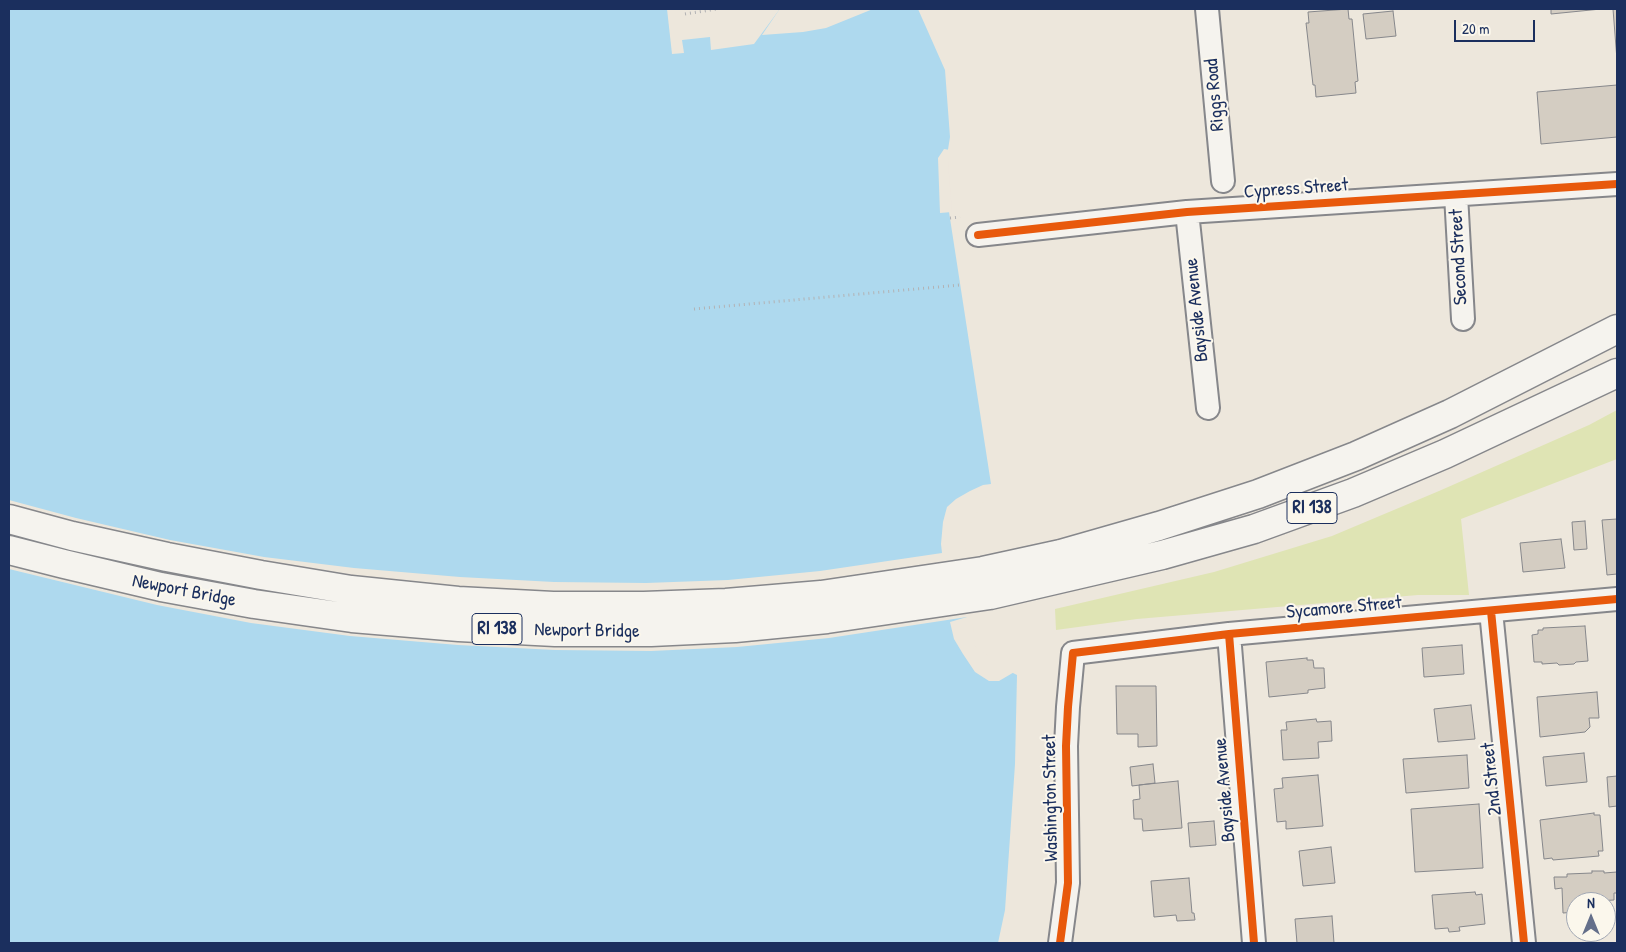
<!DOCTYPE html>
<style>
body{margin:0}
#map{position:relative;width:1626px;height:952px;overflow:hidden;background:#ede7dc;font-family:"Patrick Hand",sans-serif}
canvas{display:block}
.frame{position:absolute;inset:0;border:10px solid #1b2f5e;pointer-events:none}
.north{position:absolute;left:1566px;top:892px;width:50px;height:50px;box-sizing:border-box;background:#fbf7ec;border:1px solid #a1a7b3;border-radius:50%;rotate:0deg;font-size:14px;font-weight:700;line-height:20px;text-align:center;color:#1b2f5e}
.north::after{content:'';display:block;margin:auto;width:18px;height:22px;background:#646f8a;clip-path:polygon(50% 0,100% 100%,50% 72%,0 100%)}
.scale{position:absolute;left:1454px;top:20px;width:81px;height:22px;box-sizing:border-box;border:2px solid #1b2f5e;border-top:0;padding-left:6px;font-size:15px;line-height:18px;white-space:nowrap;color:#1b2f5e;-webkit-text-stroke:4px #fbf7ec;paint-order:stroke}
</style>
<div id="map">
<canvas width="1626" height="952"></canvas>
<div class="frame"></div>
<div class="north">N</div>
<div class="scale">20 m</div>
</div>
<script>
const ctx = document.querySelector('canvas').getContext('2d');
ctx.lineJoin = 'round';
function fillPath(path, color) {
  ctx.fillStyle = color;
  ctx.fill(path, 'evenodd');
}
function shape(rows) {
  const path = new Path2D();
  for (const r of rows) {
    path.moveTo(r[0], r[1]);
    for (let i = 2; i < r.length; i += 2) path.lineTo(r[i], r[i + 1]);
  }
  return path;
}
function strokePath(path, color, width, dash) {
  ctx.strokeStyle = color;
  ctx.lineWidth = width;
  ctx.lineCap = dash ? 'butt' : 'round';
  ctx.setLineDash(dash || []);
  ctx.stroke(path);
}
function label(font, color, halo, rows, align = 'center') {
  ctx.font = font + ' "Patrick Hand",sans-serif';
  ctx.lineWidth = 4;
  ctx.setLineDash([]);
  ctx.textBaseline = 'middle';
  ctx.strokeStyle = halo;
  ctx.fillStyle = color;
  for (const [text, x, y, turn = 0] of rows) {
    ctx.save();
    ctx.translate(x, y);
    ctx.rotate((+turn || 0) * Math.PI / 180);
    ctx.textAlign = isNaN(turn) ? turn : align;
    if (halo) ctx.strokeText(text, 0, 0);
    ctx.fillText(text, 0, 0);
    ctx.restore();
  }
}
fillPath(shape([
 [1617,410,1617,459,1461,519,1469,595,1418,595,1137,619,1056,630,1055,609,1214,572,1332,536,1439,491,1589,425]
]), '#dfe4b4');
fillPath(shape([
 [9,9,667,9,672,54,684,53,682,40,710,37,711,50,754,44,779,10,792,9,918,9,945,70,950,137,946,162,949,212,991,484,967,525,963,548,973,647,995,664,1017,675,1015,764,1005,910,998,943,9,943]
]), '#aed9ee');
fillPath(shape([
 [792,9,873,9,826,28,803,32,762,35,779,10],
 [944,149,950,150,948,162,952,212,940,213,938,158],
 [991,484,993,486,969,526,965,548,975,646,997,662,1016,671,999,681,989,681,975,672,963,654,954,639,950,622,967,617,829,638,737,647,651,651,555,650,458,645,350,636,251,623,157,605,9,569,9,500,76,518,170,540,264,557,354,568,460,577,554,582,646,583,728,580,820,571,942,553,941,544,943,522,947,507,956,499,970,491,983,485]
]), '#ede7dc');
const building = shape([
 [1348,9,1349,19,1352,19,1358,81,1355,82,1356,93,1316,97,1315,85,1313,85,1306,23,1309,23,1308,12,1348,9],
 [1551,9,1601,9,1551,14,1551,9],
 [1613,9,1617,9,1617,60,1613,9],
 [1393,11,1396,36,1366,39,1363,14,1393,11],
 [1617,85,1617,137,1541,144,1537,92,1617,85],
 [1617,519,1617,574,1607,575,1602,520,1617,519],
 [1585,521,1587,549,1574,550,1572,522,1585,521],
 [1561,539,1565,568,1523,572,1520,543,1561,539],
 [1585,626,1588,661,1576,662,1574,664,1559,665,1557,663,1542,664,1542,662,1534,662,1532,635,1538,634,1538,630,1543,630,1543,628,1585,626],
 [1462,645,1464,674,1424,677,1422,648,1462,645],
 [1307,658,1307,660,1313,660,1314,668,1324,668,1325,688,1308,690,1308,693,1269,697,1266,662,1307,658],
 [1116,686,1156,686,1157,746,1138,747,1138,734,1117,734,1116,686],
 [1597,692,1599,718,1589,718,1590,727,1585,732,1540,737,1537,697,1597,692],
 [1471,705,1475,739,1438,742,1434,709,1471,705],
 [1316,719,1317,722,1331,721,1332,741,1318,742,1319,758,1283,760,1281,730,1287,730,1286,722,1316,719],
 [1584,753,1587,782,1546,786,1543,757,1584,753],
 [1467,755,1469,788,1406,793,1403,759,1467,755],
 [1153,764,1155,783,1132,786,1130,767,1153,764],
 [1318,775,1323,826,1286,829,1286,821,1277,822,1274,789,1283,788,1282,778,1318,775],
 [1617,776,1617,806,1609,807,1607,777,1617,776],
 [1178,781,1182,828,1143,831,1142,819,1134,819,1133,800,1140,799,1139,785,1178,781],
 [1479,804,1483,868,1415,872,1411,809,1479,804],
 [1594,813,1594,815,1600,815,1603,851,1598,851,1599,856,1553,860,1552,858,1544,859,1540,820,1594,813],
 [1214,821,1216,845,1190,847,1188,823,1214,821],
 [1331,847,1335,883,1303,886,1299,851,1331,847],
 [1592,871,1604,871,1604,873,1617,872,1617,893,1614,893,1614,900,1576,902,1576,912,1563,913,1562,888,1555,889,1554,877,1567,877,1567,874,1592,873,1592,871],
 [1189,878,1192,913,1194,913,1195,920,1177,921,1176,915,1154,917,1151,881,1189,878],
 [1475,892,1476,895,1482,894,1485,924,1459,927,1460,931,1449,932,1448,928,1435,929,1432,895,1475,892],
 [1332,916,1334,943,1297,943,1295,919,1332,916]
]);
fillPath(building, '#d4cdc2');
strokePath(building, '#86878b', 1);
const minor = shape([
 [1207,9,1223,181],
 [1456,195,1463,319],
 [1187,212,1208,408],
 [978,235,1187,212,1617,184],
 [1491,611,1524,943],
 [1229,634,1254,943],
 [1060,943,1068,883,1066,746,1068,707,1073,653,1229,634,1617,599]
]);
const motorway = shape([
 [9,519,72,536,167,557,261,575,351,590,458,601,553,606,644,606,726,603,821,595,983,571,1061,554,1159,526,1258,494,1356,456,1450,414,1617,329],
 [9,550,64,564,161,587,254,604,352,618,459,627,555,632,651,632,735,628,827,619,990,595,1162,555,1254,529,1353,493,1445,454,1617,373]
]);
strokePath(minor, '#86878b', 26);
strokePath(motorway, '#86878b', 31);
strokePath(shape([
 [685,14,717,9],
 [950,218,960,217],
 [694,309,960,285]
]), '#b2b2b4', 3, [1, 4]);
strokePath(minor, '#f5f3ee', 22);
strokePath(motorway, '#f5f3ee', 28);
strokePath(shape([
 [978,235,1187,212,1617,184],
 [1491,611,1524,943],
 [1229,634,1254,943],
 [1060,943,1068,883,1066,746,1068,707,1073,653,1229,634,1617,599]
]), '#e8590c', 8);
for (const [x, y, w] of [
 [1312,508,50],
 [497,629,50]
]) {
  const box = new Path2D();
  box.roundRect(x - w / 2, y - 15.5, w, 31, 4);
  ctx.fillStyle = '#fbf7ec';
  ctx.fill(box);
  strokePath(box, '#1b2f5e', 1);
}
label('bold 18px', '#1b2f5e', null, [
 ["RI 138",1312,508],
 ["RI 138",497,629]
]);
label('19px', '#1b2f5e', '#fbf7ec', [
 ["Riggs Road",1215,95,-95],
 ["Cypress Street",1296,189,-4],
 ["Second Street",1459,257,-93],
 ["Bayside Avenue",1197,310,-96],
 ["Newport Bridge",184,591,11],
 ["Sycamore Street",1344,608,-5],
 ["Newport Bridge",587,631,1],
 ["2nd Street",1492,779,-96],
 ["Bayside Avenue",1225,790,-95],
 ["Washington Street",1051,798,-91]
]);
</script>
